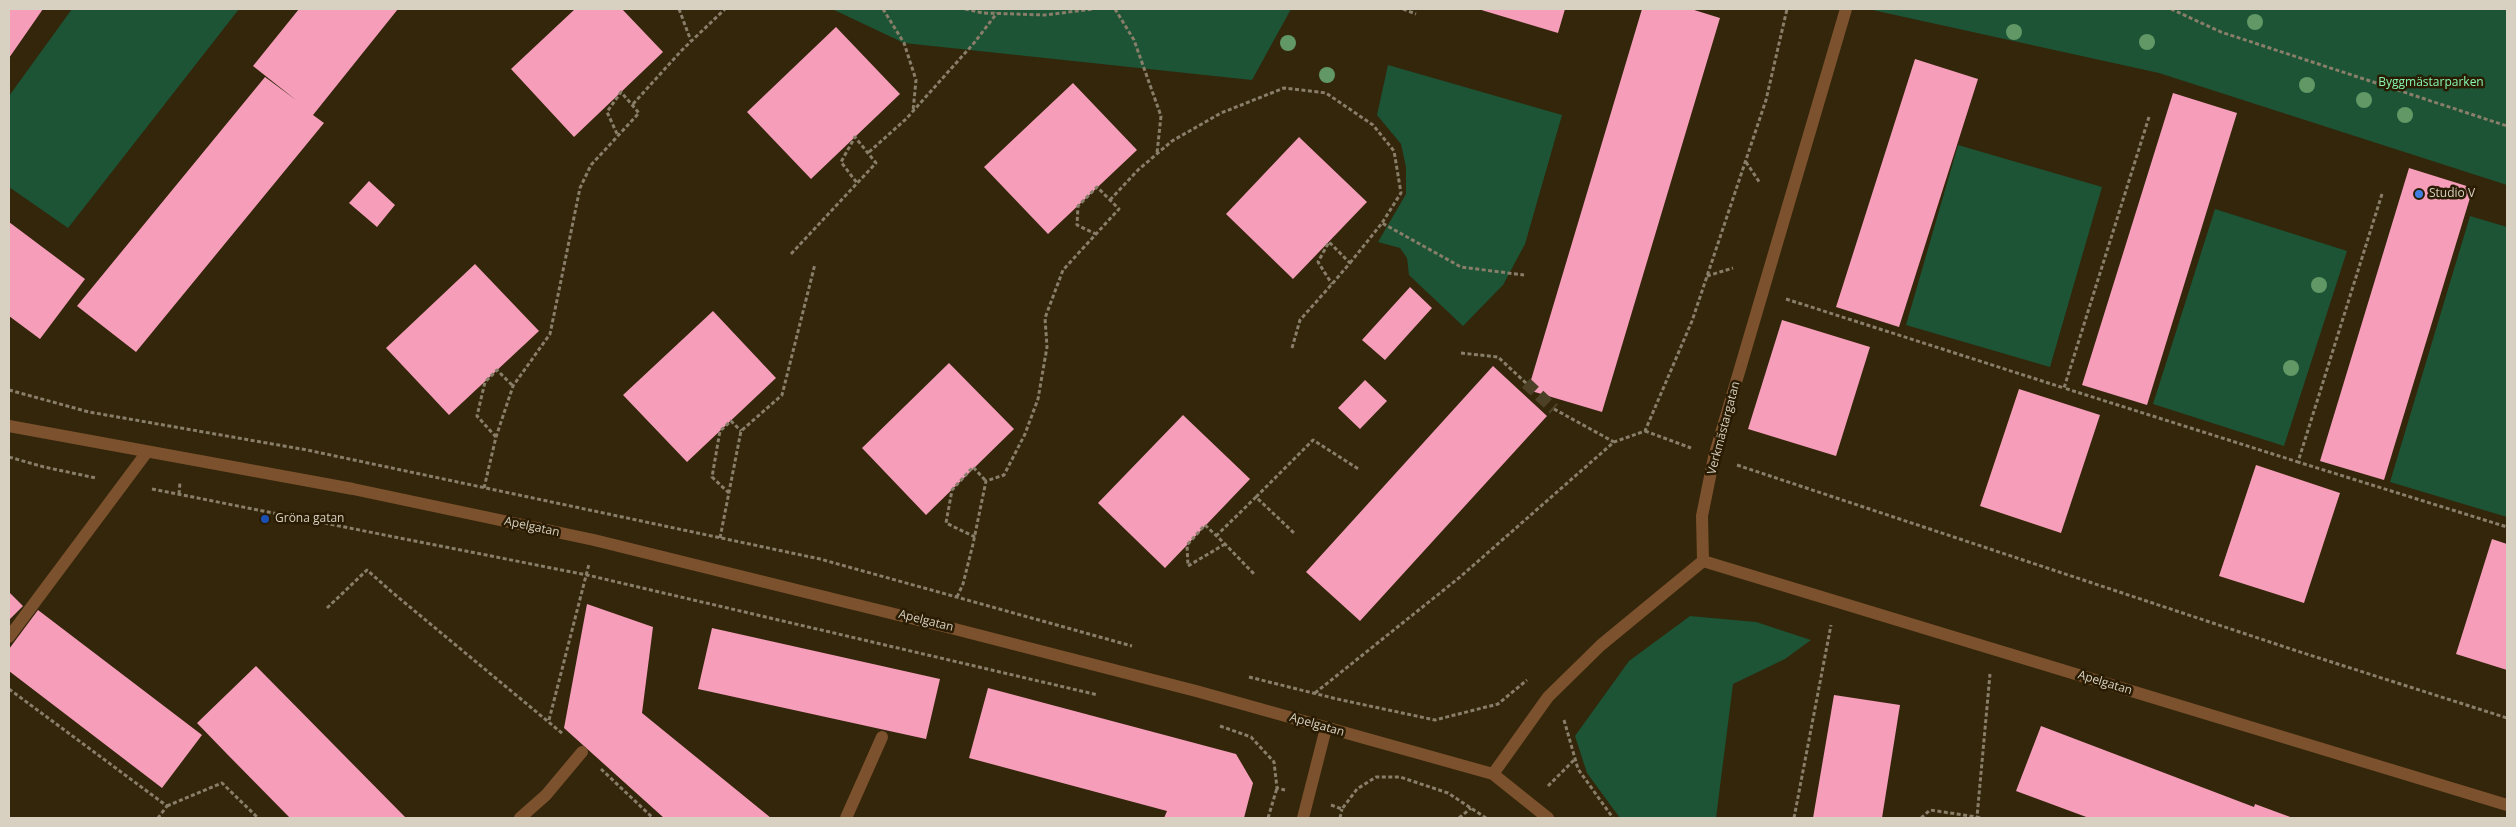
<!DOCTYPE html>
<meta charset="utf-8">
<style>
body{margin:0}
#map{position:relative;width:2516px;height:827px;overflow:hidden;background:#33260b;font-family:"Open Sans",sans-serif}
canvas{display:block}
.frame{position:absolute;inset:0;border:10px solid #d8d0c1;pointer-events:none}
</style>
<div id="map">
<canvas width="2516" height="827"></canvas>
<div class="frame"></div>
</div>
<script>
const ctx = document.querySelector('canvas').getContext('2d');
ctx.lineJoin = 'round';
function fillPath(path, color) {
  ctx.fillStyle = color;
  ctx.fill(path, 'evenodd');
}
function shape(rows) {
  const path = new Path2D();
  for (const r of rows) {
    path.moveTo(r[0], r[1]);
    for (let i = 2; i < r.length; i += 2) path.lineTo(r[i], r[i + 1]);
  }
  return path;
}
function strokePath(path, color, width, dash) {
  ctx.strokeStyle = color;
  ctx.lineWidth = width;
  ctx.lineCap = dash ? 'butt' : 'round';
  ctx.setLineDash(dash || []);
  ctx.stroke(path);
}
function label(font, color, halo, rows, align = 'center') {
  ctx.font = font + ' "Open Sans",sans-serif';
  ctx.lineWidth = 5;
  ctx.setLineDash([]);
  ctx.textBaseline = 'middle';
  ctx.strokeStyle = halo;
  ctx.fillStyle = color;
  for (const [text, x, y, turn = 0] of rows) {
    ctx.save();
    ctx.translate(x, y);
    ctx.rotate((+turn || 0) * Math.PI / 180);
    ctx.textAlign = isNaN(turn) ? turn : align;
    if (halo) ctx.strokeText(text, 0, 0);
    ctx.fillText(text, 0, 0);
    ctx.restore();
  }
}
fillPath(shape([
 [72,9,239,9,68,228,9,187,9,96],
 [832,9,1291,9,1252,80,904,43],
 [1868,9,2507,9,2507,185,2159,73],
 [1388,65,1562,115,1525,244,1503,285,1463,326,1409,275,1407,258,1400,248,1378,242,1406,194,1406,167,1401,144,1377,115],
 [1958,145,2102,187,2050,367,1906,325],
 [2215,209,2347,251,2284,446,2153,404],
 [2470,216,2507,227,2507,517,2390,482],
 [1690,616,1756,622,1811,640,1785,659,1733,684,1716,818,1620,818,1587,773,1575,736,1629,661]
]), '#1c5435');
fillPath(shape([
 [9,9,43,9,9,58],
 [299,9,398,9,313,115,324,123,136,352,77,306,265,77,296,100,253,66],
 [575,9,622,9,663,52,574,137,511,69],
 [1478,9,1565,9,1558,33],
 [1642,9,1691,9,1720,18,1602,412,1528,390],
 [836,27,900,94,811,179,747,112],
 [1915,59,1978,79,1899,327,1836,307],
 [1073,83,1137,150,1048,234,984,167],
 [2173,93,2237,113,2147,405,2082,385],
 [1299,137,1367,202,1293,279,1226,214],
 [2409,168,2473,188,2384,480,2320,461],
 [369,181,395,205,377,227,349,203],
 [9,222,85,279,40,339,9,316],
 [475,264,539,331,449,415,386,348],
 [1410,287,1432,308,1385,360,1362,340],
 [713,311,776,378,687,462,623,395],
 [1782,320,1870,347,1836,456,1748,429],
 [949,363,1014,429,926,515,862,448],
 [1493,366,1547,416,1360,621,1306,572],
 [1365,380,1387,401,1360,429,1338,408],
 [2019,389,2100,415,2061,533,1980,506],
 [1183,415,1250,479,1165,568,1098,503],
 [2256,465,2340,493,2304,603,2219,576],
 [2492,539,2507,544,2507,670,2456,654],
 [9,592,23,606,9,620],
 [587,604,653,627,642,713,771,818,664,818,564,728],
 [38,610,202,735,162,788,9,671,9,649],
 [712,628,940,679,926,739,698,689],
 [256,666,406,818,290,818,227,754,197,723],
 [988,688,1236,754,1253,783,1244,818,1164,818,1167,811,969,758],
 [1834,695,1900,705,1882,818,1813,818],
 [2041,726,2254,807,2255,804,2293,818,2089,818,2016,791]
]), '#f59db9');
strokePath(shape([
 [1526,383,1554,409]
]), '#4c4026', 12, [12, 6]);
strokePath(shape([
 [679,9,691,41],
 [883,9,904,43,916,80,913,111],
 [965,9,983,13,1045,15,1093,9],
 [1115,9,1134,40,1161,116,1157,153],
 [1403,9,1416,14],
 [2171,9,2221,32,2507,126],
 [633,104,682,50,725,9],
 [2149,117,2064,388,2298,462],
 [869,152,906,119,974,43,997,13],
 [1746,162,1760,183],
 [2382,194,2298,462,2507,527],
 [1110,200,1138,170,1172,141,1221,113,1284,88,1326,93,1373,125,1394,151,1401,193,1382,223],
 [791,254,876,163,855,137,841,162,857,183],
 [1350,263,1382,223,1461,267,1524,275],
 [1707,276,1733,268],
 [1786,299,2064,388],
 [1292,348,1300,320,1332,284,1350,263,1329,242,1318,262,1332,284],
 [1461,353,1498,357,1526,383],
 [9,390,89,412,307,450,820,559,1132,646],
 [1554,409,1614,442],
 [1645,431,1691,448],
 [496,437,477,416,485,382,497,370,513,386],
 [9,457,44,467,96,478],
 [1737,465,2294,650,2507,718],
 [484,488,496,437,513,386,550,334,580,188,591,165,639,113,621,92,607,112,618,136],
 [152,489,587,575,1098,695],
 [729,493,712,477,720,431,731,421,741,431],
 [179,494,180,482],
 [1256,497,1313,440,1360,470],
 [1216,536,1256,497,1295,534],
 [975,537,946,523,952,490,973,467,986,481],
 [720,538,741,431,782,395,815,264],
 [1225,544,1188,566,1187,545,1205,525,1225,544,1255,575],
 [957,597,963,584,973,544,986,481,1004,475,1025,434,1038,399,1047,347,1045,318,1063,270,1096,234,1119,209,1097,187,1078,206,1077,225,1096,234],
 [327,608,367,570,393,593,563,734],
 [1249,677,1337,699,1435,720,1498,704,1527,680],
 [9,689,167,806,158,818],
 [1315,693,1460,577,1614,442,1645,431,1692,321,1766,100,1787,9],
 [549,720,589,564],
 [1564,720,1578,769,1613,818],
 [1220,726,1251,737,1274,762,1277,788,1285,790],
 [601,769,653,818],
 [1548,786,1575,759],
 [1331,805,1342,809,1357,789,1376,777,1400,777,1448,793,1486,818],
 [167,806,222,783,258,818],
 [1268,818,1277,788],
 [1340,818,1342,809],
 [1459,818,1471,808],
 [1794,818,1831,625],
 [1921,818,1930,810,1977,817],
 [1980,818,1977,817,1990,674]
]), '#887e69', 3, [4, 2.5]);
strokePath(shape([
 [9,637,147,452],
 [520,818,546,795,582,752],
 [846,818,882,737]
]), '#7c512d', 12);
strokePath(shape([
 [9,426,353,489,594,540,947,627,1196,691,1493,774,1548,818],
 [1703,561,2507,805],
 [1493,774,1548,697,1601,645,1703,561,1702,516,1714,457,1846,9],
 [1303,818,1326,728]
]), '#7c512d', 12);
ctx.fillStyle = '#619866';
for (const [x, y] of [
 [2255,22],
 [2014,32],
 [2147,42],
 [1288,43],
 [1327,75],
 [2307,85],
 [2364,100],
 [2405,115],
 [2319,285],
 [2291,368]
]) {
  ctx.beginPath();
  ctx.arc(x, y, 8, 0, 2 * Math.PI);
  ctx.fill();
}
for (const [x, y, r, color] of [
 [2419,194,5,"#3f7fe0"],
 [265,519,5,"#1a4fb4"]
]) {
  const dot = new Path2D();
  dot.arc(x, y, r, 0, 2 * Math.PI);
  ctx.fillStyle = color;
  ctx.fill(dot);
  strokePath(dot, '#291c03', 2);
}
label('12px', '#86f6b1', '#291c03', [
 ["Byggmästarparken",2431,83]
]);
label('12px', '#d8d0c1', '#291c03', [
 ["Studio V",2429,194],
 ["Gröna gatan",275,519]
], 'left');
label('12px', '#d8d0c1', '#291c03', [
 ["Verkmästargatan",1724,428,-75],
 ["Apelgatan",532,527,12],
 ["Apelgatan",926,621,14],
 ["Apelgatan",2105,683,17],
 ["Apelgatan",1317,725,16]
]);
</script>
